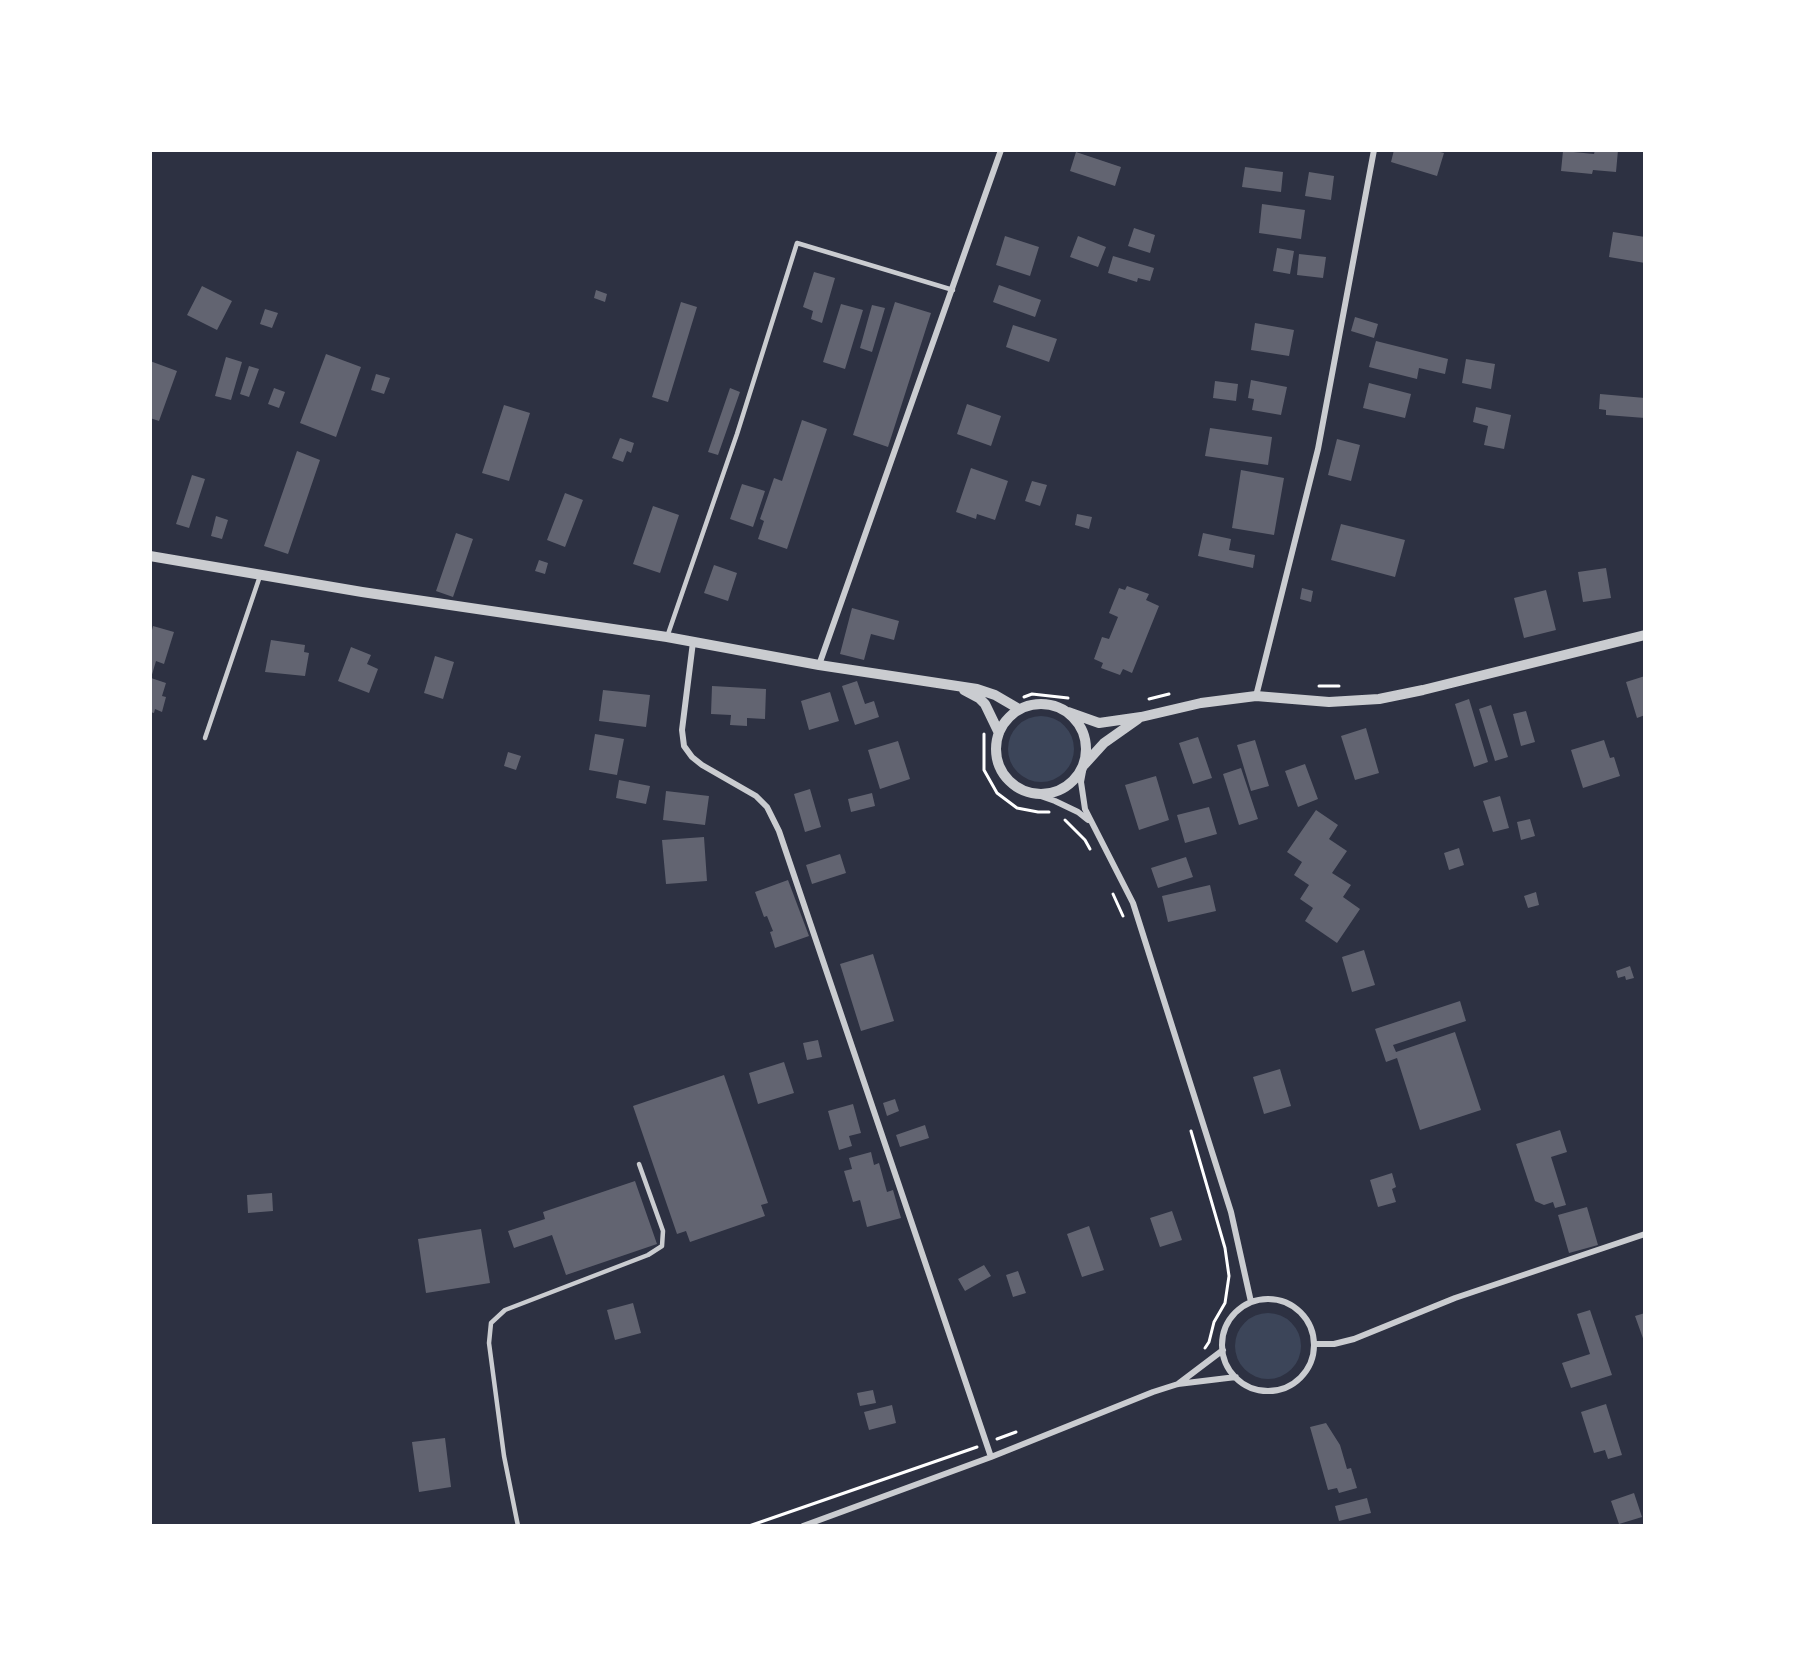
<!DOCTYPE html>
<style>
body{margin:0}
#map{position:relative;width:1795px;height:1676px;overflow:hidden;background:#2d3142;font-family:Cabin,sans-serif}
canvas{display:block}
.frame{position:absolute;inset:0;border:152px solid #fff;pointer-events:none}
</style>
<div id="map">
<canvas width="1795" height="1676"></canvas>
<div class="frame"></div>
</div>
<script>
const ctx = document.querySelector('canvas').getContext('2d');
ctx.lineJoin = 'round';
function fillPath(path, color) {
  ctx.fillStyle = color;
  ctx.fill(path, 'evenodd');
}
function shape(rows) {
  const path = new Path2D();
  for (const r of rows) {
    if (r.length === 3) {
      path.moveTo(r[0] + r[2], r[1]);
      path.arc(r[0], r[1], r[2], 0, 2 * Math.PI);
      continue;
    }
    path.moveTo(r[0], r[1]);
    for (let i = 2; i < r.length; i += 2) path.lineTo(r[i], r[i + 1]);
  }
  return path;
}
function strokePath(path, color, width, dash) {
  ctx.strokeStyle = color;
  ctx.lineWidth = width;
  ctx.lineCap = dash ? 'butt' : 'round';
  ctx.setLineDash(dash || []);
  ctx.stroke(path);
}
fillPath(shape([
 [1041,749,33],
 [1268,1346,33]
]), '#3c4559');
fillPath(shape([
 [1394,150,1432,150,1444,153,1437,176,1391,162],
 [1595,150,1618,150,1616,172,1593,170,1592,174,1561,171,1563,151,1594,154],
 [1076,152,1121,167,1115,186,1070,171],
 [1245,167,1283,172,1281,192,1242,187],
 [1309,172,1334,176,1331,200,1305,196],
 [1262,204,1305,210,1301,239,1259,233],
 [1134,228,1155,235,1150,253,1128,246],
 [1613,232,1645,237,1645,263,1609,257],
 [1005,236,1039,247,1030,276,996,265],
 [1078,236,1106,247,1098,267,1070,257],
 [1277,248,1294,251,1290,274,1273,271],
 [1299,254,1326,257,1323,278,1297,275],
 [1113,256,1154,268,1150,281,1138,278,1137,282,1108,273],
 [814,272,835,278,822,323,811,319,813,311,803,307],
 [999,285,1041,300,1035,317,993,302],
 [202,286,232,301,217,330,187,315],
 [596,290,607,294,605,302,594,298],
 [681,302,697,307,668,402,652,397],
 [895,302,931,313,888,447,853,435],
 [841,304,863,310,845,369,823,362],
 [872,305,885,308,872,352,860,348],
 [265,309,278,313,272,328,260,324],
 [1355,317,1378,324,1374,338,1351,331],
 [1255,323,1294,330,1289,356,1251,350],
 [1013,325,1057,339,1049,362,1006,347],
 [1376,341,1448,359,1445,374,1419,368,1417,379,1369,367],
 [326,354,361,367,336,437,300,423],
 [226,357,242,362,231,400,215,396],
 [1466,359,1495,364,1491,389,1462,383],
 [150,361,177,371,159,421,150,418],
 [249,366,259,369,249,397,240,394],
 [376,374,390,378,384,394,371,390],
 [1251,380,1287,387,1281,415,1252,410,1254,399,1248,398],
 [1215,381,1238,384,1236,401,1213,398],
 [1369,383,1411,394,1405,418,1363,408],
 [274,388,285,392,279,408,268,404],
 [730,388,740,392,718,455,708,452],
 [1600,394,1645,398,1645,418,1606,415,1606,410,1599,409],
 [967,404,1001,416,991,446,957,434],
 [504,405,530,413,509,481,482,473],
 [1476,407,1511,415,1504,449,1484,445,1488,426,1473,422],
 [802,420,827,429,787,549,758,539,764,521,760,519,774,478,782,481],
 [1210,428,1272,437,1268,465,1205,456],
 [620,438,634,443,631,453,627,451,623,462,612,458],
 [1337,439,1360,445,1351,481,1328,475],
 [297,451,320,460,288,554,264,546],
 [971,468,1008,481,995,520,977,514,976,519,956,512],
 [1241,470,1284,478,1274,535,1232,528],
 [192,475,205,479,189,528,176,524],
 [1032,481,1047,485,1040,506,1025,501],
 [742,484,765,491,753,527,730,519],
 [565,493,583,500,565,547,547,540],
 [653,506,679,515,660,573,633,564],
 [1077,514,1092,517,1089,529,1075,525],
 [216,516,228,520,222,539,211,536],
 [1341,524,1405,540,1395,577,1331,560],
 [456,533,473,539,453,597,436,591],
 [1203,533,1231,539,1229,550,1255,555,1253,568,1198,556],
 [539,560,548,563,545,574,535,571],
 [714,565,737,573,728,601,704,593],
 [1606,568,1611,598,1583,602,1578,572],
 [1127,586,1149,594,1146,600,1159,606,1132,673,1123,669,1120,675,1101,668,1103,663,1094,659,1102,637,1109,639,1118,617,1109,613,1119,588,1125,590],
 [1302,588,1313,591,1311,602,1300,599],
 [1546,590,1556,630,1524,638,1514,598],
 [852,608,899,621,894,640,871,634,864,660,840,654],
 [153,626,174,632,164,664,156,661,151,678,166,683,162,696,166,697,162,712,155,709,154,713,150,712,150,638],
 [271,640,305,645,304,652,309,653,305,676,265,672],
 [351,647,371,655,367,664,378,669,369,693,338,681],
 [435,656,454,662,443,699,424,693],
 [1645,676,1645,715,1637,718,1626,682],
 [857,681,865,704,874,701,879,717,855,725,842,686],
 [712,686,766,689,765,719,747,718,747,726,730,725,731,715,711,714],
 [603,690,650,695,646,727,599,721],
 [830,692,839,721,809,730,801,701],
 [1469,699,1488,762,1474,767,1455,704],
 [1491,705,1508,757,1495,761,1479,709],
 [1526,711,1535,742,1521,746,1513,714],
 [1366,728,1379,773,1355,780,1341,736],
 [595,734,624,739,617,775,589,770],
 [1198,737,1212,778,1193,784,1179,743],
 [1255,740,1269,786,1251,791,1237,745],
 [1604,740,1610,758,1614,757,1620,776,1583,788,1571,750],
 [898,741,910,779,880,789,868,750],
 [508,752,521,756,516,770,504,766],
 [1305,764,1318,799,1298,807,1285,771],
 [1241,768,1258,819,1239,825,1223,774],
 [1156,776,1169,820,1139,830,1125,785],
 [619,780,650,786,646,804,616,798],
 [810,789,821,827,805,832,794,794],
 [666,791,709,796,705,825,663,820],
 [872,793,875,806,851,812,848,799],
 [1500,796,1509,828,1493,832,1483,801],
 [1209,807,1217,834,1185,843,1177,815],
 [1316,810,1338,825,1329,839,1347,851,1332,873,1351,885,1343,897,1360,909,1337,943,1305,921,1313,908,1300,899,1309,885,1294,875,1302,862,1287,852],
 [1530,819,1535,836,1521,840,1517,822],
 [704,837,707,881,666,884,662,840],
 [1459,848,1464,865,1449,870,1444,853],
 [840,854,846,873,812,884,806,865],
 [1186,857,1193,877,1158,888,1151,868],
 [788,880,809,936,775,948,770,932,773,931,767,916,764,917,755,892],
 [1210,885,1216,911,1168,922,1162,896],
 [1536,892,1539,905,1528,908,1524,896],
 [1364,950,1375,985,1352,992,1342,957],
 [873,954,894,1021,861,1031,840,964],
 [1630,966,1634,978,1626,980,1625,976,1618,978,1616,971],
 [1460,1001,1466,1021,1393,1045,1396,1052,1455,1032,1481,1110,1420,1130,1397,1058,1386,1062,1375,1029],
 [818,1040,822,1057,807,1060,803,1043],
 [784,1062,794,1093,758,1104,749,1073],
 [1280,1069,1291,1106,1264,1114,1253,1077],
 [724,1075,768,1203,761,1205,765,1216,690,1242,686,1231,677,1234,633,1106],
 [895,1099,899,1111,887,1116,883,1103],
 [853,1104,861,1133,849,1136,852,1146,839,1150,828,1111],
 [925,1125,929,1138,900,1147,896,1135],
 [1560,1130,1567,1152,1551,1157,1566,1205,1555,1208,1553,1202,1544,1205,1535,1201,1516,1144],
 [871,1152,874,1165,879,1163,887,1192,893,1190,901,1218,867,1227,860,1200,853,1202,844,1171,852,1169,849,1158],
 [1392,1173,1396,1187,1392,1189,1396,1202,1378,1207,1370,1180],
 [635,1181,657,1244,566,1275,552,1235,514,1248,508,1231,545,1219,543,1212],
 [272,1193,273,1211,248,1213,247,1195],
 [1587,1207,1598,1245,1569,1253,1558,1215],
 [1172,1211,1182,1240,1160,1247,1150,1218],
 [1089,1226,1104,1270,1082,1277,1067,1234],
 [481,1229,490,1283,426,1293,418,1239],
 [984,1265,991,1276,965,1291,958,1279],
 [1018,1271,1026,1293,1013,1297,1006,1275],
 [633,1303,641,1333,615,1340,607,1310],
 [1590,1310,1612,1375,1571,1388,1562,1363,1590,1354,1577,1314],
 [1645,1313,1645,1344,1635,1316],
 [873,1390,876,1403,860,1406,857,1393],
 [1606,1404,1622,1455,1608,1459,1605,1450,1594,1453,1581,1412],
 [892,1405,896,1423,869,1430,864,1412],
 [1326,1423,1340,1445,1347,1469,1351,1468,1357,1488,1339,1493,1337,1488,1328,1490,1310,1427],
 [445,1438,451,1487,419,1492,412,1442],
 [1634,1493,1642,1517,1619,1524,1611,1501],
 [1367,1498,1371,1513,1339,1521,1335,1506]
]), '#626471');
strokePath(shape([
 [1319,686,1339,686],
 [1024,697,1032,694,1068,698],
 [1149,699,1169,694],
 [984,734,984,770,997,793,1017,808,1038,812,1049,812],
 [1065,820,1085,840,1090,849],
 [1113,894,1123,916],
 [1191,1131,1225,1248,1229,1276,1225,1303,1214,1322,1209,1342,1205,1348],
 [997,1439,1016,1432],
 [749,1526,977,1447]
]), '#fff', 3);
strokePath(shape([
 [667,637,737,434,797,243,953,290],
 [205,738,260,576],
 [518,1526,504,1456,489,1343,491,1323,505,1310,648,1255,662,1246,663,1231,639,1164]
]), '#caccd0', 4.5);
strokePath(shape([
 [693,642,682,730,684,746,692,757,702,765,756,796,767,807,779,831,991,1457],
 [819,665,1001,150],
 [1256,696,1318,449,1374,150],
 [1084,766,1081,782,1085,809,1133,903,1231,1212,1251,1302],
 [1035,794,1055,801,1078,812,1088,820],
 [1268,1345,46],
 [1315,1344,1334,1344,1354,1339,1455,1298,1645,1234],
 [1178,1384,1223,1350],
 [803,1526,991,1457,1153,1392,1178,1384,1236,1377]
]), '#caccd0', 6);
strokePath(shape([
 [150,556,362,592,667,637,819,665,977,689,995,695,1019,709],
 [964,690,979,698,985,704,999,733],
 [1041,749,45],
 [1068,712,1099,723,1141,717,1201,703,1256,696,1329,702,1379,699,1423,690,1645,635],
 [1084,765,1104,743,1138,719]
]), '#caccd0', 10);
</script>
